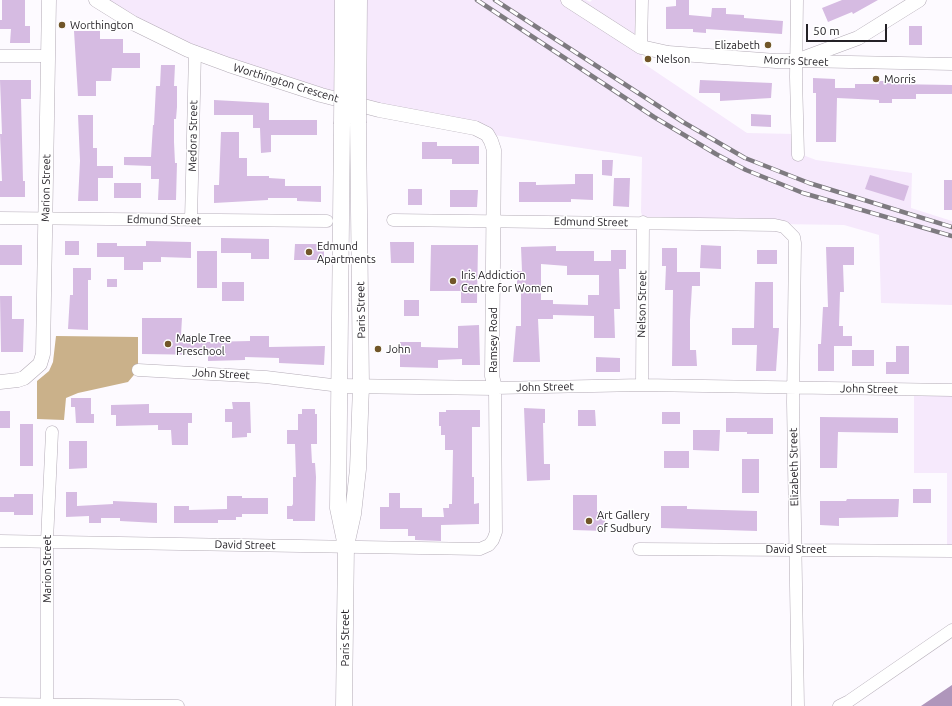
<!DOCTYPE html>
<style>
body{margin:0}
#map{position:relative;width:952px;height:706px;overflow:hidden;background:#fdfaff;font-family:Ubuntu,sans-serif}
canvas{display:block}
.scale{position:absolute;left:806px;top:24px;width:81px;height:18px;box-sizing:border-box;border:2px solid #242126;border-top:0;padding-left:5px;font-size:12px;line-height:14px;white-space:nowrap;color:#242126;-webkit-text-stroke:3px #fff;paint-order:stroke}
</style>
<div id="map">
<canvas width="952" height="706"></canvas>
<div class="scale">50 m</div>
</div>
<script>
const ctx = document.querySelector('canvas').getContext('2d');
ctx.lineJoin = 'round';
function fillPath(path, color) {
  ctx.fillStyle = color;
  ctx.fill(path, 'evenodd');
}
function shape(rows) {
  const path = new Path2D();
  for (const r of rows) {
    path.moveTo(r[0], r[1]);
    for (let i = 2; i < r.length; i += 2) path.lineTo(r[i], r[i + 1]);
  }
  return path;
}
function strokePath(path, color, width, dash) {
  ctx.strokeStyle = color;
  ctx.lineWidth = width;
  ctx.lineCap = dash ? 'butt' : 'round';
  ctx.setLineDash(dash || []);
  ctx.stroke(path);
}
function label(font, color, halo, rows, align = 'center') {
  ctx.font = font + ' Ubuntu,sans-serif';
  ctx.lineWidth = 3;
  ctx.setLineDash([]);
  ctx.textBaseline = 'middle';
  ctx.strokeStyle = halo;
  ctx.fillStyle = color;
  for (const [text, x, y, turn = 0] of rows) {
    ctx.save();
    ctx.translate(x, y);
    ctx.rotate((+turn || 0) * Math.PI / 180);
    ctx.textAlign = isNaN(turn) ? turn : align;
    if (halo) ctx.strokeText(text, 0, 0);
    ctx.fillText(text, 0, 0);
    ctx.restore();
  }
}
fillPath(shape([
 [97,0,586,0,590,2,592,0,638,0,638,33,643,63,747,133,795,134,795,152,816,160,912,173,911,208,952,221,952,305,881,303,879,235,844,225,644,222,641,212,642,157,487,134,229,64],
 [914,389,952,389,952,551,947,551,947,473,914,473]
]), '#f6e9fc');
fillPath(shape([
 [56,336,138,337,138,370,128,382,78,393,66,398,64,420,37,419,37,381,49,371,53,362]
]), '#cab18a');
fillPath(shape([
 [952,685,952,706,921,706]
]), '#af96bb');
fillPath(shape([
 [2,0,25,0,25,26,30,26,30,43,10,43,11,29,0,29,0,20,2,20],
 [676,0,689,0,689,15,711,17,712,8,726,8,726,14,744,15,744,18,783,21,782,34,706,29,706,33,693,32,693,29,666,29,666,7,676,6],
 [842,0,878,0,853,14,852,12,828,22,822,8],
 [909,26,922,26,922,45,909,45],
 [74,31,100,31,100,39,123,39,123,53,140,53,140,68,112,68,111,81,96,81,96,96,78,96],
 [161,65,175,65,174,86,177,86,177,107,176,119,174,119,174,142,175,163,177,163,176,200,158,200,159,179,151,179,151,166,124,165,124,157,151,157,153,125,154,125,156,86,160,86],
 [813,78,835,79,835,88,855,88,855,84,879,84,879,81,892,81,892,84,952,85,952,94,916,94,916,99,892,99,892,103,879,103,879,100,837,98,836,142,816,142,816,93,813,93],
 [0,80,31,80,31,99,21,99,23,181,25,181,25,197,0,197,0,181,2,181,0,134,2,134],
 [700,80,772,83,771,98,720,101,720,93,699,93],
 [214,100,269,103,269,120,317,120,317,135,271,135,271,152,261,153,260,128,253,128,253,115,214,115],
 [751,114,771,115,771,127,751,126],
 [78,115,93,115,93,148,97,148,97,166,113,166,113,178,98,178,98,201,78,201,80,161],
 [221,132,239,132,239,158,247,158,247,176,269,176,269,178,285,179,285,186,321,186,321,202,297,201,297,198,268,198,268,200,214,203,214,185,219,185],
 [422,142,437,142,437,146,479,146,479,164,452,164,452,159,422,159],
 [602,160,613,160,612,176,602,175],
 [575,174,593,174,593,200,571,199,571,202,519,202,519,182,536,182,536,185,575,184],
 [870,175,909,186,904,201,865,189],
 [614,178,630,178,629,207,613,206],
 [944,180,952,180,952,210,944,210],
 [114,183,141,183,141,198,114,198],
 [408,189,422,189,422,205,408,205],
 [450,190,478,190,477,207,450,207],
 [221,238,269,239,269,259,251,259,251,253,221,253],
 [65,241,79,241,79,255,65,255],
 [146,241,191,242,191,258,161,257,161,262,143,262,143,270,124,270,124,257,97,257,97,243,117,243,117,246,146,246],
 [390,242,414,242,414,263,391,263],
 [295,244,324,244,324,260,294,260],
 [0,245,22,245,22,265,0,265],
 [431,245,478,245,477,303,461,303,461,291,430,291],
 [701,245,721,246,721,269,700,268],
 [556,246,556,251,594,251,594,261,611,261,611,250,626,250,626,269,619,269,620,309,614,309,615,338,594,338,594,316,553,315,553,319,538,319,540,362,513,362,516,326,521,326,521,289,517,289,517,271,522,271,521,247],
 [541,264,567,266,567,275,599,275,599,295,588,295,588,305,553,304,553,300,541,300],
 [826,247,854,247,854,265,843,265,844,292,840,292,839,326,843,326,843,336,852,336,852,346,834,346,834,371,818,371,818,344,821,344,823,307,828,307],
 [662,248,677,248,677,272,700,272,700,286,692,286,690,320,690,350,696,350,697,366,672,366,673,290,665,290,666,266,662,266],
 [757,250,777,250,777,264,757,264],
 [197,251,217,251,217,288,197,288],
 [73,268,91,268,91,280,88,280,88,330,68,329,70,295,73,295],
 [107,279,117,279,117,287,107,287],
 [222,282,244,282,244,301,222,301],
 [755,282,773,282,773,328,779,328,776,371,756,371,757,345,732,345,732,328,754,328],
 [0,296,12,296,12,319,24,319,23,352,1,352],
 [404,300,419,300,419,316,404,316],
 [142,318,182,318,181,335,206,335,206,342,250,341,250,336,269,336,269,347,325,346,324,365,279,363,279,358,245,357,245,360,208,361,208,355,142,354],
 [479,325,480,365,462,365,462,359,438,360,438,368,400,367,400,342,421,342,421,347,458,348,458,326],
 [896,346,909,346,909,374,886,374,886,362,896,362],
 [852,350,874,350,874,366,852,366],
 [596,357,620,358,620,372,596,372],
 [71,398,91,398,91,414,94,414,94,423,76,423,75,407,71,407],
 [232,402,250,402,251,433,247,433,247,437,232,438,232,422,225,422,225,409,233,409],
 [149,404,149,413,192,413,192,423,188,423,188,445,172,445,171,430,158,430,158,425,116,426,116,415,111,415,111,405],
 [524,408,545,409,545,423,543,423,544,464,550,464,550,480,527,481],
 [302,409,315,409,315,414,317,414,317,444,311,444,312,463,315,463,316,477,315,521,293,521,293,519,287,519,287,506,292,506,293,504,293,477,296,477,295,444,287,444,287,430,298,430,298,414,302,414],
 [446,410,480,410,480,427,472,427,472,477,474,477,474,504,479,503,479,524,441,525,441,541,415,540,415,536,408,536,408,529,380,529,380,507,389,507,389,493,400,493,400,508,422,508,422,517,444,517,443,508,449,508,449,504,452,504,453,450,445,450,445,435,441,435,441,426,439,426,439,412,446,412],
 [578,410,595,410,596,426,578,426],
 [0,411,10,411,10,428,0,428],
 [662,412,680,412,680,424,662,424],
 [820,417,898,418,898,433,838,432,837,468,820,468],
 [726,418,773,418,773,434,747,434,747,432,726,432],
 [20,424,33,424,33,466,20,466],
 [693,430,720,430,719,451,693,450],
 [69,441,87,441,87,468,69,469],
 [664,451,689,451,689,468,664,468],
 [742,459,759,459,759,493,742,493],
 [913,489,931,489,931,503,913,503],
 [66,492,77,492,77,506,113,504,113,501,157,503,157,523,120,521,120,518,101,518,101,523,89,523,89,516,66,517],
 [14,494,33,494,33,515,14,515,14,512,0,512,0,497,14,497],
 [573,495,597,495,597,512,605,512,605,531,573,530],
 [227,496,242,496,242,498,268,498,268,514,242,514,242,517,236,517,236,520,218,520,218,523,174,523,174,506,189,506,189,510,227,509],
 [847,499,899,499,898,517,839,518,839,526,820,525,820,501,846,501],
 [661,506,687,506,687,509,757,511,757,531,661,528]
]), '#d6bbe2');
const minor = shape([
 [797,0,796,77,798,155],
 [641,47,642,0],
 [0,56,48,56],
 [799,61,952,64],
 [0,218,327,221],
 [191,220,195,52],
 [393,220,775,225,784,227,794,237,795,243,793,402,798,706],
 [138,370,266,377,340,386],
 [642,385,643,222],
 [0,541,480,549,489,545,493,540,496,532,495,388,642,385,952,390],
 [639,549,952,551],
 [0,704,178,706],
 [47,706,47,541,52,432],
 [839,706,849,701,952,630]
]);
const tertiary = shape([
 [96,0,133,23,188,50,229,65,321,95,379,110,475,128,487,134,491,141,494,150,492,376,495,388,340,386],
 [568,0,641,47,668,53,776,61,796,61,858,38,919,0],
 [0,382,18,380,24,378,40,364,43,354,49,0]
]);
const secondary = shape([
 [342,124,338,508,346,546,344,706],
 [347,541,353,514,358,469,361,386,358,123]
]);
strokePath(minor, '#b4acb7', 13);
strokePath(tertiary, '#b4acb7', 15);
strokePath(secondary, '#b4acb7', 17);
strokePath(minor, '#fff', 12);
strokePath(tertiary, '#fff', 14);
strokePath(secondary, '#fff', 16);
const rail = shape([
 [477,0,654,117,716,154,746,170,803,193,952,236],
 [495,0,683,122,745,158,809,183,952,227]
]);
strokePath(rail, '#7e7b80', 4.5);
strokePath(rail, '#fff', 3, [9]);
const secondaryBridge = shape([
 [358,123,359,0],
 [342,124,343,0]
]);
strokePath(secondaryBridge, '#b4acb7', 17, []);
strokePath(secondaryBridge, '#fff', 16);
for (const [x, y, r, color] of [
 [62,25,4,"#715628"],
 [768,45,4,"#715628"],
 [648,59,4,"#715628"],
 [876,79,4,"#715628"],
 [309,252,4,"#715628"],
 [453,281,4,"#715628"],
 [168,344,4,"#715628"],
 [378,349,4,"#715628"],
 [589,521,4,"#715628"]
]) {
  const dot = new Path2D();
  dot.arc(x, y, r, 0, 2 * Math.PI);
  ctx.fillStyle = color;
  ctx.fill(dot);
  strokePath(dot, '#fff', 1.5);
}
label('11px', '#242126', '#fff', [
 ["Worthington",70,25],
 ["Elizabeth",760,45,"right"],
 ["Nelson",656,59],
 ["Morris",884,79],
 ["Edmund",317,246],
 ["Apartments",317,259],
 ["Iris Addiction",461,275],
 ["Centre for Women",461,288],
 ["Maple Tree",176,338],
 ["Preschool",176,351],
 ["John",386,349],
 ["Art Gallery",597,515],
 ["of Sudbury",597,528]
], 'left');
label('11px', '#242126', '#fff', [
 ["Morris Street",796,61,2],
 ["Worthington Crescent",286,83,17],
 ["Medora Street",193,136,-89],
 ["Marion Street",46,188,-89],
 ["Edmund Street",164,220,1],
 ["Edmund Street",591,222,1],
 ["Nelson Street",642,304,-89],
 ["Paris Street",361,310,-91],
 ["Ramsey Road",493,340,-90],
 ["John Street",221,374,3],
 ["John Street",545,387,-1],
 ["John Street",869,389,1],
 ["Elizabeth Street",794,467,-91],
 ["David Street",245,545,1],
 ["David Street",796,549],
 ["Marion Street",47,569,-90],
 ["Paris Street",345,638,-90]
]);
</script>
